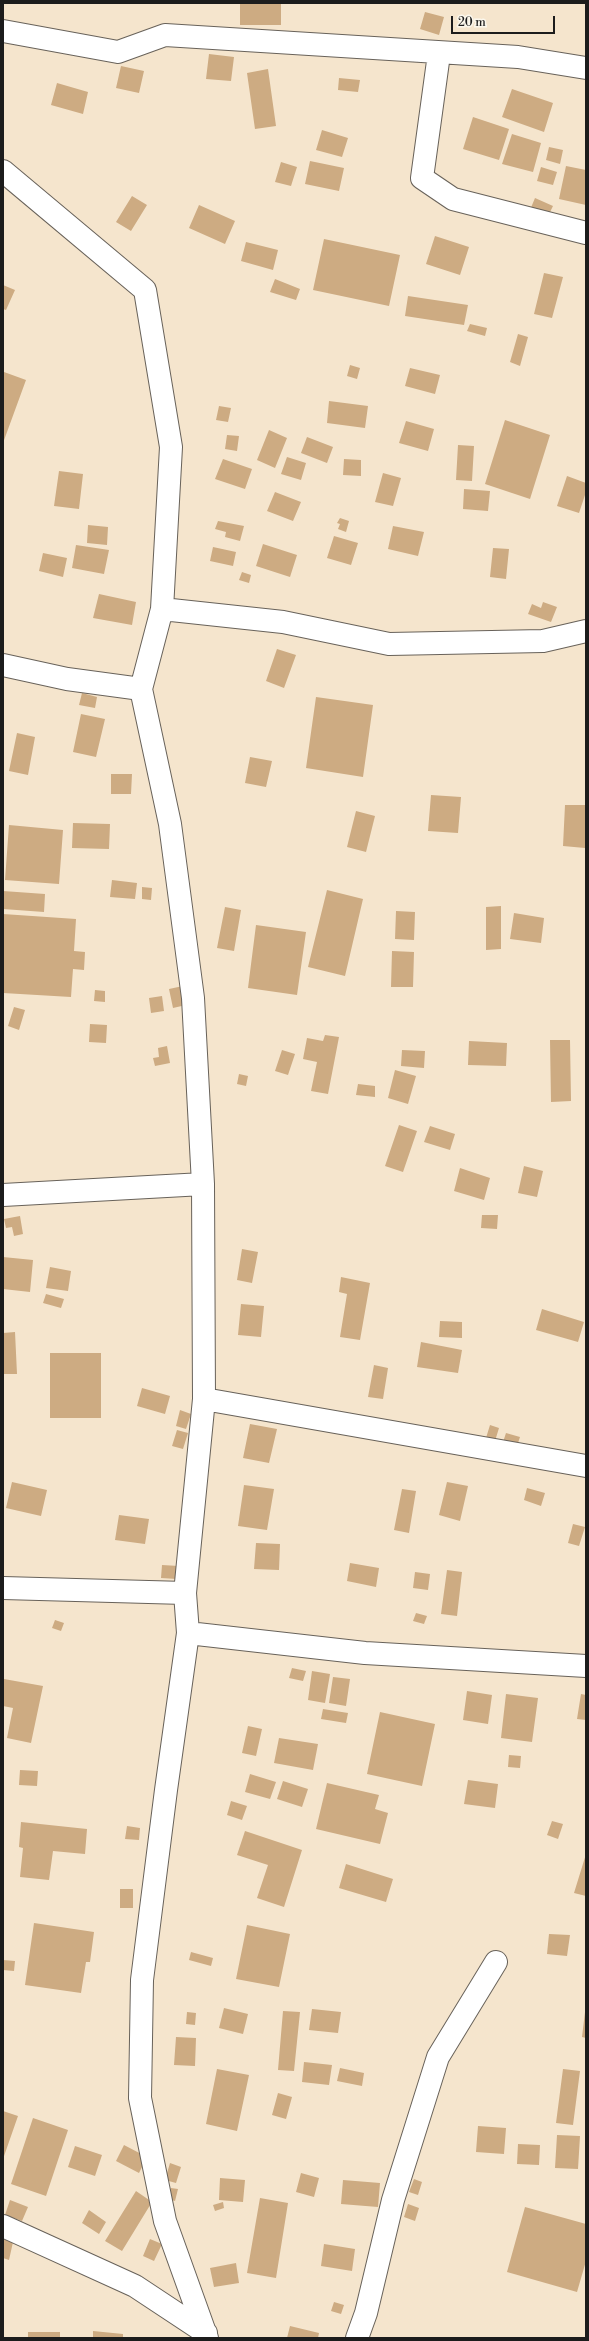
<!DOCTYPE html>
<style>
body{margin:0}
#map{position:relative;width:589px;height:2341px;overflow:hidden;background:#f5e5cd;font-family:"Libre Bodoni",serif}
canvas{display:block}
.frame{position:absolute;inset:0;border:4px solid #1c1c1c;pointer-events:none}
.scale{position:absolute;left:451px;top:16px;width:104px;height:18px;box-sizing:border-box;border:2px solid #1c1c1c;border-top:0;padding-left:5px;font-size:12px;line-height:14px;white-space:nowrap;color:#1c1c1c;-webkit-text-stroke:3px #fbf7ec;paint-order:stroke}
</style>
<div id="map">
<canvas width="589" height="2341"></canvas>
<div class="frame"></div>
<div class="scale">20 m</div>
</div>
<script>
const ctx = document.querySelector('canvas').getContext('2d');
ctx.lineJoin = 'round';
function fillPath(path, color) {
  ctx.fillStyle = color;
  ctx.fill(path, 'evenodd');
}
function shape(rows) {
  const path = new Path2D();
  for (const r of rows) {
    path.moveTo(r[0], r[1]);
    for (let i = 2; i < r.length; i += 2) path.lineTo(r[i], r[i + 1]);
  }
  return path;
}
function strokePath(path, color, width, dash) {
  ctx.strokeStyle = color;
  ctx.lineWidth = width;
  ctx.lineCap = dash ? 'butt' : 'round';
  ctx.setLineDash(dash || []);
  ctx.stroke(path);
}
fillPath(shape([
 [240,3,281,3,281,25,240,25],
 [425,12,444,17,439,35,420,29],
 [209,54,234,57,231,81,206,79],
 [121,66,144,71,139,93,116,88],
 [268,69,276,126,255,129,247,73],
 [339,78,360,80,358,92,338,90],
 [57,83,88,92,83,114,51,105],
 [512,89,553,103,544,132,502,117],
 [473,117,509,129,499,160,463,149],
 [322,130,348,138,342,157,316,150],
 [512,134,541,143,533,172,502,164],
 [549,147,563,150,560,164,546,160],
 [310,161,344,168,339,191,305,184],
 [281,162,297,167,291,186,275,182],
 [566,166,586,170,586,205,559,199],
 [541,167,557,172,553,185,537,181],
 [132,196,147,205,131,231,116,222],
 [535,198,553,206,547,218,530,210],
 [199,205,235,221,225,244,189,228],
 [435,236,469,247,460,275,426,264],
 [324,239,400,255,389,306,313,290],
 [246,242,278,250,273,270,241,261],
 [544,273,563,277,552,318,534,314],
 [275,279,300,289,296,300,270,292],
 [3,285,15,290,6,310,3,309],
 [408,296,468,305,464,325,405,316],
 [470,324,487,328,485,336,467,331],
 [518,334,528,337,520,366,510,362],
 [350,365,360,368,357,379,347,376],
 [410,368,440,375,435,394,405,386],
 [4,372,26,380,3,443,3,374],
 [329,401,368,406,365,428,327,423],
 [219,406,231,408,228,422,216,420],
 [505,420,550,435,530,499,485,484],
 [406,421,434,429,428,451,399,443],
 [269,430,287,438,275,468,257,460],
 [227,435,239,436,237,451,225,449],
 [307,437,333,447,327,463,301,453],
 [458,445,474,446,472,481,456,480],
 [287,457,306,463,301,480,281,474],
 [223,459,252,469,245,489,215,479],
 [344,459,361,460,361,476,343,475],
 [59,471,83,474,79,509,54,506],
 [383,473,401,478,393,506,375,502],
 [567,476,586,483,586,492,579,513,557,506],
 [464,489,490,491,488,511,463,509],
 [275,492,301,502,293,521,267,511],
 [340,518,349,521,346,532,338,529,340,524,337,523],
 [218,521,244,526,240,541,225,537,226,532,215,529],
 [88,525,108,527,107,545,87,543],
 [393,526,424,532,418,556,388,549],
 [334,536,358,543,351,565,327,558],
 [263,544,297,555,290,577,256,566],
 [76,545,109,550,104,574,72,568],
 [213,547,236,552,233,566,210,561],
 [493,548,509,549,506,579,490,577],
 [43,553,67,558,63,577,39,571],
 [242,572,251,575,249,583,239,580],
 [99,594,136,602,132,625,93,618],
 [543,602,557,607,551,622,528,614,532,604,541,608],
 [277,649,296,655,284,688,266,681],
 [82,693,97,697,95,708,79,705],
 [316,697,373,705,363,777,306,768],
 [81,714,105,719,96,757,73,752],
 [17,733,35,737,28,775,9,771],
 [250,757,272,761,266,787,245,783],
 [111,774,132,774,131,794,111,794],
 [431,795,461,797,458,833,428,831],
 [565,805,586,805,585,848,563,846],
 [356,811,375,816,366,852,347,847],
 [73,823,110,824,109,849,72,848],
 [9,825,63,830,59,884,5,880],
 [112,880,137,883,135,899,110,897],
 [142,887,152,888,151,900,142,899],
 [327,890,363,899,345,976,308,967],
 [3,891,45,894,44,912,3,909],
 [501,906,501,949,486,950,486,907],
 [225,907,241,910,234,951,217,948],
 [396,911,415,912,414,940,395,939],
 [514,913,544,918,541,943,510,939],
 [3,914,76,919,74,951,85,952,84,970,73,969,71,997,3,993],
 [256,925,306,932,297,995,248,988],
 [392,951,414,952,413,987,391,987],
 [183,986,186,1005,173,1008,169,989],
 [95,990,105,991,105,1002,94,1001],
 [162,996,164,1011,151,1013,149,998],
 [14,1007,25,1010,19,1030,8,1026],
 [90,1024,107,1025,106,1043,89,1042],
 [325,1035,339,1037,328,1094,311,1091,317,1062,303,1059,307,1038,323,1041],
 [550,1040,570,1040,571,1101,551,1102],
 [469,1041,507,1043,506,1066,468,1065],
 [167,1046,170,1063,155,1066,153,1058,159,1057,158,1048],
 [282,1050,295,1054,288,1075,275,1071],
 [402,1050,425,1051,424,1068,401,1066],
 [395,1070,416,1076,408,1104,388,1098],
 [239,1074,248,1076,246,1086,237,1084],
 [358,1084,375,1086,375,1097,356,1095],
 [399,1125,417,1131,403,1172,385,1166],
 [430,1126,455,1134,450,1150,424,1142],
 [524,1166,543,1171,537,1197,518,1193],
 [460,1168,490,1178,484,1200,454,1191],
 [482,1215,498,1215,497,1229,481,1228],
 [20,1216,23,1234,14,1236,12,1227,6,1228,4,1219],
 [242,1249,258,1252,252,1283,237,1280],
 [3,1257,33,1260,30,1292,3,1289],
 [50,1267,71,1271,68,1291,46,1288],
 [341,1277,370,1283,360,1340,340,1337,347,1294,339,1292],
 [46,1294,64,1299,61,1308,43,1303],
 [241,1304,264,1306,261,1337,238,1335],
 [542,1309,584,1322,578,1342,536,1330],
 [440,1321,462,1322,462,1338,439,1337],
 [15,1332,17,1374,3,1374,3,1333],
 [421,1342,462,1350,458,1373,417,1367],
 [50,1353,101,1353,101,1418,50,1418],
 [374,1365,388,1368,383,1399,368,1397],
 [142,1388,170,1396,165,1414,137,1406],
 [180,1410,191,1414,186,1429,176,1426],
 [250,1424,277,1429,269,1463,243,1458],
 [490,1425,499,1428,495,1441,486,1438],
 [177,1430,188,1433,183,1449,172,1446],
 [506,1433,520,1437,517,1446,503,1442],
 [12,1482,47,1490,41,1516,6,1508],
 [447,1482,468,1486,460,1521,439,1515],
 [244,1485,274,1489,267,1530,238,1526],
 [527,1488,545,1493,541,1506,524,1500],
 [402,1489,416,1491,409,1533,394,1530],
 [119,1515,149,1519,145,1544,115,1540],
 [573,1524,585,1527,579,1546,568,1543],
 [256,1543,280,1544,279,1570,254,1569],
 [350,1563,379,1568,376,1587,347,1581],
 [162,1565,179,1566,177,1579,161,1578],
 [447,1570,462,1572,457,1616,441,1614],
 [415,1572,430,1574,428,1590,413,1588],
 [416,1613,427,1616,424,1624,413,1621],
 [55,1620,64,1623,61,1631,52,1628],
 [292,1668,306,1671,303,1681,289,1678],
 [312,1671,330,1674,325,1703,308,1700],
 [333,1677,350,1679,346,1706,329,1703],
 [4,1679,43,1686,31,1743,7,1738,13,1708,3,1706],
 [467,1691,492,1695,488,1724,463,1720],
 [506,1694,538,1698,532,1742,501,1738],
 [581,1694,586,1695,586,1720,577,1719],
 [323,1709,348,1713,346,1723,321,1719],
 [380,1712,435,1724,422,1786,367,1774],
 [248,1726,262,1729,256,1756,242,1753],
 [279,1738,318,1744,313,1770,274,1763],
 [509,1755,521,1756,520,1768,508,1767],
 [20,1770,38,1771,37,1786,19,1785],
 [250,1774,276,1782,270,1799,245,1792],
 [468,1780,498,1784,495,1808,464,1804],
 [283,1781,308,1789,302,1807,277,1799],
 [327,1783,379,1795,375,1809,388,1813,380,1844,316,1829],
 [231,1801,247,1806,242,1820,227,1815],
 [552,1821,563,1824,558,1839,547,1835],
 [21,1822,87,1829,85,1854,53,1851,49,1880,20,1877,23,1848,19,1847],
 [127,1826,140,1828,139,1840,125,1839],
 [245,1831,302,1850,284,1907,257,1898,268,1865,237,1855],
 [586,1854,586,1896,574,1893],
 [346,1864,393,1879,386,1902,339,1888],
 [120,1889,133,1889,133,1908,120,1908],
 [34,1923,94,1932,90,1962,86,1962,81,1993,25,1985],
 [247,1925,290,1934,279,1987,236,1979],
 [549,1934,570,1935,567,1956,547,1954],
 [191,1952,213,1958,211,1966,189,1960],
 [3,1960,15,1961,14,1971,3,1970],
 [224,2008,248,2014,243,2034,219,2028],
 [312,2009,341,2012,338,2033,309,2030],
 [283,2011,300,2012,294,2071,278,2070],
 [187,2012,196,2013,195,2025,186,2024],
 [585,2012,586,2013,586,2038,582,2037],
 [176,2037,196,2038,195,2066,174,2065],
 [304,2062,332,2065,329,2085,302,2082],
 [340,2068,364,2073,362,2086,337,2081],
 [217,2069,249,2075,237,2131,206,2124],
 [563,2069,580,2071,573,2125,556,2123],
 [278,2093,292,2097,286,2119,272,2115],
 [3,2111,18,2116,3,2159],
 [33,2118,68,2130,46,2196,11,2184],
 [478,2126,506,2128,504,2154,476,2152],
 [557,2135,580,2136,578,2169,555,2168],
 [518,2144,540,2145,539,2165,517,2164],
 [124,2145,147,2157,139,2173,116,2161],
 [75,2146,102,2155,95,2176,68,2167],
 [170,2163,181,2167,176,2183,165,2180],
 [301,2173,319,2178,314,2197,296,2192],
 [220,2178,245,2180,243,2202,219,2200],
 [414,2179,422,2182,418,2195,409,2192],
 [343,2180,380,2183,378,2207,341,2204],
 [171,2188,178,2189,175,2201,168,2199],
 [136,2191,152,2202,122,2251,105,2241],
 [260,2198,288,2203,276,2278,247,2273],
 [10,2200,28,2207,22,2221,5,2215],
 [223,2202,224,2208,215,2211,213,2205],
 [408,2204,419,2208,415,2221,404,2217],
 [525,2207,586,2224,586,2261,577,2292,507,2272],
 [89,2210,106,2222,99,2234,82,2223],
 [3,2239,13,2242,9,2260,3,2258],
 [150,2239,162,2244,154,2261,143,2256],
 [324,2244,355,2249,352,2271,321,2266],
 [236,2263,239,2283,214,2287,210,2268],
 [334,2302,344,2305,341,2314,331,2311],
 [290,2326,319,2333,318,2338,287,2338],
 [93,2331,123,2334,123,2338,93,2338],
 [28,2332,60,2332,60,2338,28,2338]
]), '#cdab82');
const minor = shape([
 [3,31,118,52,165,35,518,57,586,68],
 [439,54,422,178,453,199,586,233],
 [3,171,145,290,171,447,162,609,141,689,170,824,193,998,203,1184,204,1399,185,1593,188,1633,166,1790,142,1980,140,2098,165,2221,207,2338],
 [162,609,283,622,389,644,543,641,586,631],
 [3,665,67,679,141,689],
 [3,1195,203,1184],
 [204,1399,586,1466],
 [3,1588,185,1593],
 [188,1633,365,1653,586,1666],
 [3,2226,135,2286,206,2333],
 [357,2338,366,2313,393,2200,438,2057,496,1962]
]);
strokePath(minor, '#68625a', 24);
strokePath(minor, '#fff', 22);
</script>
